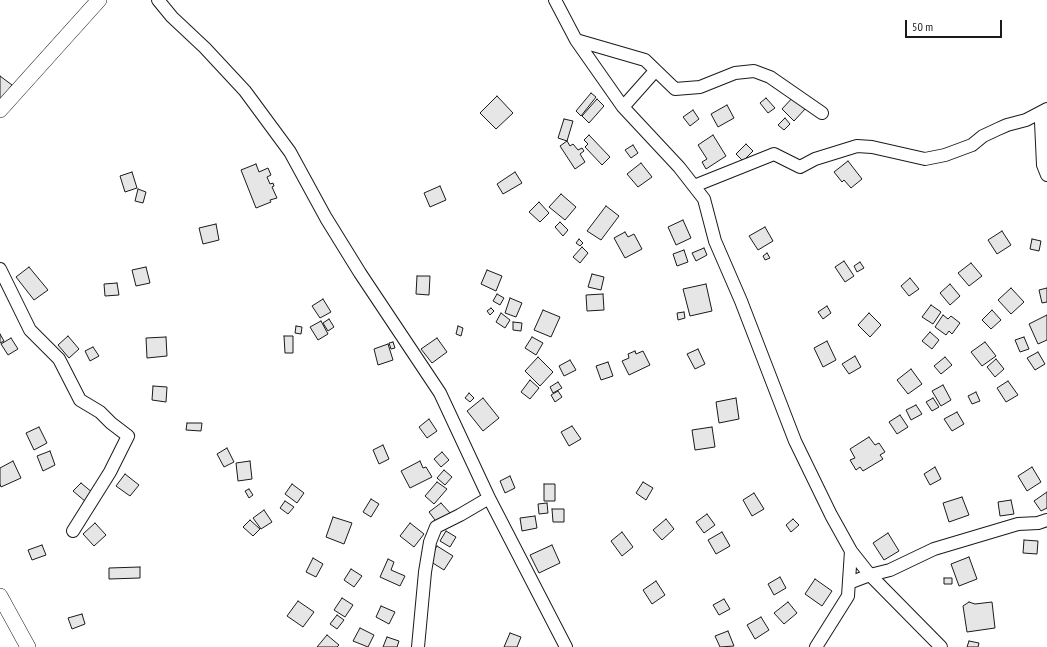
<!DOCTYPE html>
<style>
body{margin:0}
#map{position:relative;width:1047px;height:647px;overflow:hidden;background:#fff;font-family:"PT Sans Narrow",sans-serif}
canvas{display:block}
.scale{position:absolute;left:905px;top:20px;width:97px;height:18px;box-sizing:border-box;border:2px solid #1a1a1a;border-top:0;padding-left:5px;font-size:12px;line-height:14px;white-space:nowrap;color:#1a1a1a;-webkit-text-stroke:3px #fff;paint-order:stroke}
</style>
<div id="map">
<canvas width="1047" height="647"></canvas>
<div class="scale">50 m</div>
</div>
<script>
const ctx = document.querySelector('canvas').getContext('2d');
ctx.lineJoin = 'round';
function fillPath(path, color) {
  ctx.fillStyle = color;
  ctx.fill(path, 'evenodd');
}
function shape(rows) {
  const path = new Path2D();
  for (const r of rows) {
    path.moveTo(r[0], r[1]);
    for (let i = 2; i < r.length; i += 2) path.lineTo(r[i], r[i + 1]);
  }
  return path;
}
function strokePath(path, color, width, dash) {
  ctx.strokeStyle = color;
  ctx.lineWidth = width;
  ctx.lineCap = dash ? 'butt' : 'round';
  ctx.setLineDash(dash || []);
  ctx.stroke(path);
}
const building = shape([
 [0,76,12,85,0,101,0,76],
 [591,93,596,97,581,116,576,111,591,93],
 [497,96,513,113,496,129,480,113,497,96],
 [794,96,806,108,794,121,782,109,794,96],
 [766,98,775,108,768,113,760,103,766,98],
 [597,99,604,106,589,123,582,116,597,99],
 [727,105,734,118,718,127,711,114,727,105],
 [693,110,699,119,690,126,683,117,693,110],
 [785,118,790,124,784,130,778,125,785,118],
 [564,119,573,121,567,141,558,138,564,119],
 [589,135,610,157,602,165,585,147,588,144,584,140,589,135],
 [713,135,726,156,706,169,702,162,707,159,698,145,713,135],
 [567,141,570,146,573,144,578,150,582,148,584,151,580,154,585,162,575,169,560,146,567,141],
 [746,144,753,151,743,161,736,154,746,144],
 [633,145,638,153,631,158,625,150,633,145],
 [848,161,862,179,851,188,844,180,842,182,834,172,848,161],
 [641,163,652,177,638,187,627,174,641,163],
 [256,164,259,172,268,168,271,175,267,177,270,184,273,183,274,186,272,187,277,198,270,200,271,202,256,208,241,170,256,164],
 [132,172,137,188,125,192,120,176,132,172],
 [515,172,522,183,503,194,497,184,515,172],
 [440,186,446,200,430,207,424,193,440,186],
 [138,189,146,192,143,203,135,201,138,189],
 [561,194,576,207,565,220,549,207,561,194],
 [539,202,549,213,540,222,529,212,539,202],
 [606,206,619,216,601,240,587,231,606,206],
 [683,220,691,238,676,245,668,227,683,220],
 [560,222,568,230,563,236,555,227,560,222],
 [216,224,219,240,203,244,199,228,216,224],
 [765,227,773,241,758,250,749,236,765,227],
 [1002,231,1011,245,997,254,988,240,1002,231],
 [625,232,628,237,634,234,642,249,625,258,614,238,625,232],
 [579,239,583,243,580,246,576,243,579,239],
 [1032,239,1041,241,1039,251,1030,249,1032,239],
 [582,247,588,253,580,263,573,257,582,247],
 [704,248,707,255,696,261,692,253,704,248],
 [684,250,688,262,677,266,673,254,684,250],
 [767,253,770,258,765,260,763,256,767,253],
 [844,261,854,276,845,282,835,267,844,261],
 [860,262,864,268,857,272,854,266,860,262],
 [971,263,982,276,969,286,958,273,971,263],
 [29,267,48,290,34,300,16,277,29,267],
 [146,267,150,283,136,286,132,270,146,267],
 [487,270,502,276,496,291,481,284,487,270],
 [592,274,604,277,601,290,588,287,592,274],
 [417,276,430,276,429,295,416,294,417,276],
 [910,278,919,289,909,296,901,286,910,278],
 [117,283,119,295,105,296,104,284,117,283],
 [706,284,712,311,690,316,683,289,706,284],
 [950,284,960,296,950,305,940,293,950,284],
 [1011,288,1024,302,1011,314,998,300,1011,288],
 [1047,288,1047,302,1042,303,1039,290,1047,288],
 [497,294,504,298,500,305,493,301,497,294],
 [603,294,604,310,587,311,586,295,603,294],
 [510,298,522,303,516,317,505,313,510,298],
 [323,299,331,312,320,318,312,306,323,299],
 [931,305,941,312,933,324,922,317,931,305],
 [827,306,831,313,823,319,818,312,827,306],
 [491,308,494,311,490,315,487,311,491,308],
 [543,310,560,317,551,337,534,330,543,310],
 [992,310,1001,320,991,329,982,320,992,310],
 [684,312,685,318,678,320,677,313,684,312],
 [501,313,510,320,505,328,496,322,501,313],
 [869,313,881,325,870,337,858,325,869,313],
 [943,315,948,319,951,316,960,323,952,334,949,331,946,335,935,327,943,315],
 [1047,315,1047,340,1038,344,1029,324,1047,315],
 [329,319,334,327,328,331,323,323,329,319],
 [321,321,328,334,318,340,310,327,321,321],
 [513,322,522,323,521,331,513,330,513,322],
 [296,326,302,327,301,334,295,333,296,326],
 [458,326,463,328,461,336,456,334,458,326],
 [930,332,939,340,932,349,922,341,930,332],
 [0,334,4,341,0,343,0,334],
 [68,336,79,349,69,358,58,345,68,336],
 [284,336,293,336,293,353,285,353,284,336],
 [166,337,167,356,147,358,146,338,166,337],
 [532,337,543,343,536,355,525,348,532,337],
 [1024,337,1029,349,1020,352,1015,340,1024,337],
 [11,338,18,349,8,355,1,344,11,338],
 [437,338,447,352,432,363,421,349,437,338],
 [827,341,836,360,823,367,814,348,827,341],
 [393,342,395,348,391,349,389,343,393,342],
 [985,342,996,356,982,366,971,352,985,342],
 [388,344,393,360,378,365,374,349,388,344],
 [93,347,99,356,90,361,85,351,93,347],
 [698,349,705,364,695,369,687,354,698,349],
 [635,351,636,354,643,351,650,365,629,375,622,361,629,358,628,354,635,351],
 [1038,352,1045,364,1035,370,1027,358,1038,352],
 [855,356,861,367,849,374,842,364,855,356],
 [538,357,553,372,540,386,525,371,538,357],
 [945,357,952,365,941,374,934,366,945,357],
 [996,359,1004,369,995,377,987,367,996,359],
 [570,360,576,370,564,376,559,366,570,360],
 [608,362,613,376,601,380,596,366,608,362],
 [911,369,922,384,908,394,897,380,911,369],
 [530,380,539,388,530,399,521,392,530,380],
 [1008,381,1018,395,1006,402,997,388,1008,381],
 [558,382,562,388,553,393,550,387,558,382],
 [943,385,951,400,941,406,932,391,943,385],
 [153,386,167,387,166,402,152,400,153,386],
 [558,391,562,397,555,402,551,395,558,391],
 [976,392,980,401,972,404,968,396,976,392],
 [469,393,474,398,470,402,465,398,469,393],
 [483,398,499,418,483,431,467,411,483,398],
 [736,398,739,419,719,423,716,402,736,398],
 [933,398,939,407,932,411,926,402,933,398],
 [916,405,922,414,911,420,906,410,916,405],
 [957,412,964,424,952,431,944,419,957,412],
 [900,415,908,427,897,434,889,422,900,415],
 [429,419,437,431,427,438,419,427,429,419],
 [187,423,202,423,201,431,186,430,187,423],
 [572,426,581,439,569,446,561,432,572,426],
 [39,427,47,443,34,450,26,433,39,427],
 [712,427,715,447,695,450,692,430,712,427],
 [869,437,875,445,879,443,885,452,880,455,883,459,863,471,860,467,856,470,850,460,855,458,850,449,869,437],
 [383,445,389,459,379,464,373,450,383,445],
 [227,448,234,462,224,467,217,454,227,448],
 [50,451,55,465,43,471,37,456,50,451],
 [442,452,449,460,441,467,434,459,442,452],
 [13,461,21,478,1,487,0,484,0,468,13,461],
 [250,461,252,479,238,481,236,463,250,461],
 [420,461,423,468,426,467,432,477,410,488,401,471,420,461],
 [935,467,941,479,930,485,924,474,935,467],
 [1032,467,1041,482,1027,491,1018,476,1032,467],
 [444,470,452,477,445,485,437,478,444,470],
 [125,474,139,485,130,496,116,486,125,474],
 [510,476,515,488,505,493,500,481,510,476],
 [437,482,447,489,434,504,425,496,437,482],
 [643,482,653,488,646,500,636,493,643,482],
 [81,483,93,493,86,502,73,491,81,483],
 [292,484,304,493,297,503,285,494,292,484],
 [544,484,555,484,555,501,544,501,544,484],
 [249,489,253,495,249,498,245,491,249,489],
 [1047,492,1047,508,1041,511,1034,501,1047,492],
 [754,493,764,509,752,516,743,500,754,493],
 [962,497,969,515,949,522,943,503,962,497],
 [371,499,379,504,371,517,363,512,371,499],
 [1011,500,1014,514,1000,516,998,502,1011,500],
 [285,501,294,507,288,514,280,508,285,501],
 [441,503,451,514,438,524,429,512,441,503],
 [547,503,548,513,539,514,538,504,547,503],
 [552,509,564,509,564,522,553,522,552,509],
 [264,510,272,522,261,529,253,518,264,510],
 [707,514,715,525,704,533,696,522,707,514],
 [535,516,537,528,522,531,520,518,535,516],
 [333,517,352,523,344,544,326,537,333,517],
 [666,519,674,529,662,540,653,530,666,519],
 [793,519,799,525,791,532,786,525,793,519],
 [250,520,260,529,253,536,243,527,250,520],
 [95,523,106,535,94,546,83,534,95,523],
 [410,523,424,534,414,547,400,536,410,523],
 [446,531,456,537,450,547,440,541,446,531],
 [622,532,633,547,622,556,611,541,622,532],
 [722,532,730,546,716,554,708,540,722,532],
 [888,533,899,551,884,560,873,543,888,533],
 [1024,540,1038,541,1037,554,1023,553,1024,540],
 [42,545,46,555,32,560,28,550,42,545],
 [552,545,560,563,539,573,530,555,552,545],
 [437,546,453,556,444,570,428,560,437,546],
 [969,557,977,579,959,586,951,564,969,557],
 [313,558,323,564,316,577,306,572,313,558],
 [388,559,394,562,391,570,405,576,400,586,380,577,388,559],
 [140,567,140,578,109,579,109,568,140,567],
 [351,569,362,576,354,587,344,580,351,569],
 [780,577,786,588,774,595,768,584,780,577],
 [944,578,952,578,952,584,944,584,944,578],
 [815,579,832,591,822,606,805,594,815,579],
 [656,581,665,595,652,604,643,590,656,581],
 [342,598,353,605,345,617,334,610,342,598],
 [724,599,730,609,719,615,713,605,724,599],
 [298,601,314,612,303,627,287,616,298,601],
 [788,602,797,613,784,624,774,613,788,602],
 [969,602,975,604,992,602,995,628,967,632,963,606,969,602],
 [381,606,395,612,389,624,376,617,381,606],
 [82,614,85,624,72,629,68,618,82,614],
 [337,615,344,620,337,629,330,624,337,615],
 [761,617,769,630,755,639,747,625,761,617],
 [360,628,374,635,368,647,353,641,360,628],
 [728,631,734,646,720,647,715,636,728,631],
 [510,633,521,637,517,647,504,647,510,633],
 [327,635,339,645,337,647,317,647,327,635],
 [387,637,399,641,397,647,383,647,387,637],
 [969,641,979,643,978,647,967,647,969,641]
]);
fillPath(building, '#e6e6e6');
strokePath(building, '#1a1a1a', 1);
const minor = shape([
 [158,0,172,17,205,48,245,91,290,152,326,218,360,273,440,393,489,498,566,647],
 [555,0,576,40,645,60,675,89,700,87,735,73,754,71,770,77,822,113],
 [576,40,623,107,679,167,704,199,715,241,741,301,795,441,831,515,851,551,870,575,941,647],
 [623,107,655,71],
 [1047,114,1041,122,1043,165,1047,175],
 [694,186,774,154,800,167,815,159,857,146,872,147,925,159,945,155,972,145,983,136,998,129,1007,125,1026,120,1047,109],
 [0,269,30,330,59,359,80,400,100,412,111,423,128,436,110,472,73,531],
 [849,583,870,575,890,570,934,549,1018,524,1038,523,1047,520],
 [418,647,425,572,430,542,436,527,460,515,489,498],
 [816,647,848,596,851,551]
]);
const tertiary = shape([
 [0,110,99,0],
 [0,596,28,647]
]);
strokePath(minor, '#1a1a1a', 14);
strokePath(tertiary, '#1a1a1a', 16);
strokePath(minor, '#fff', 12);
strokePath(tertiary, '#fff', 15);
</script>
